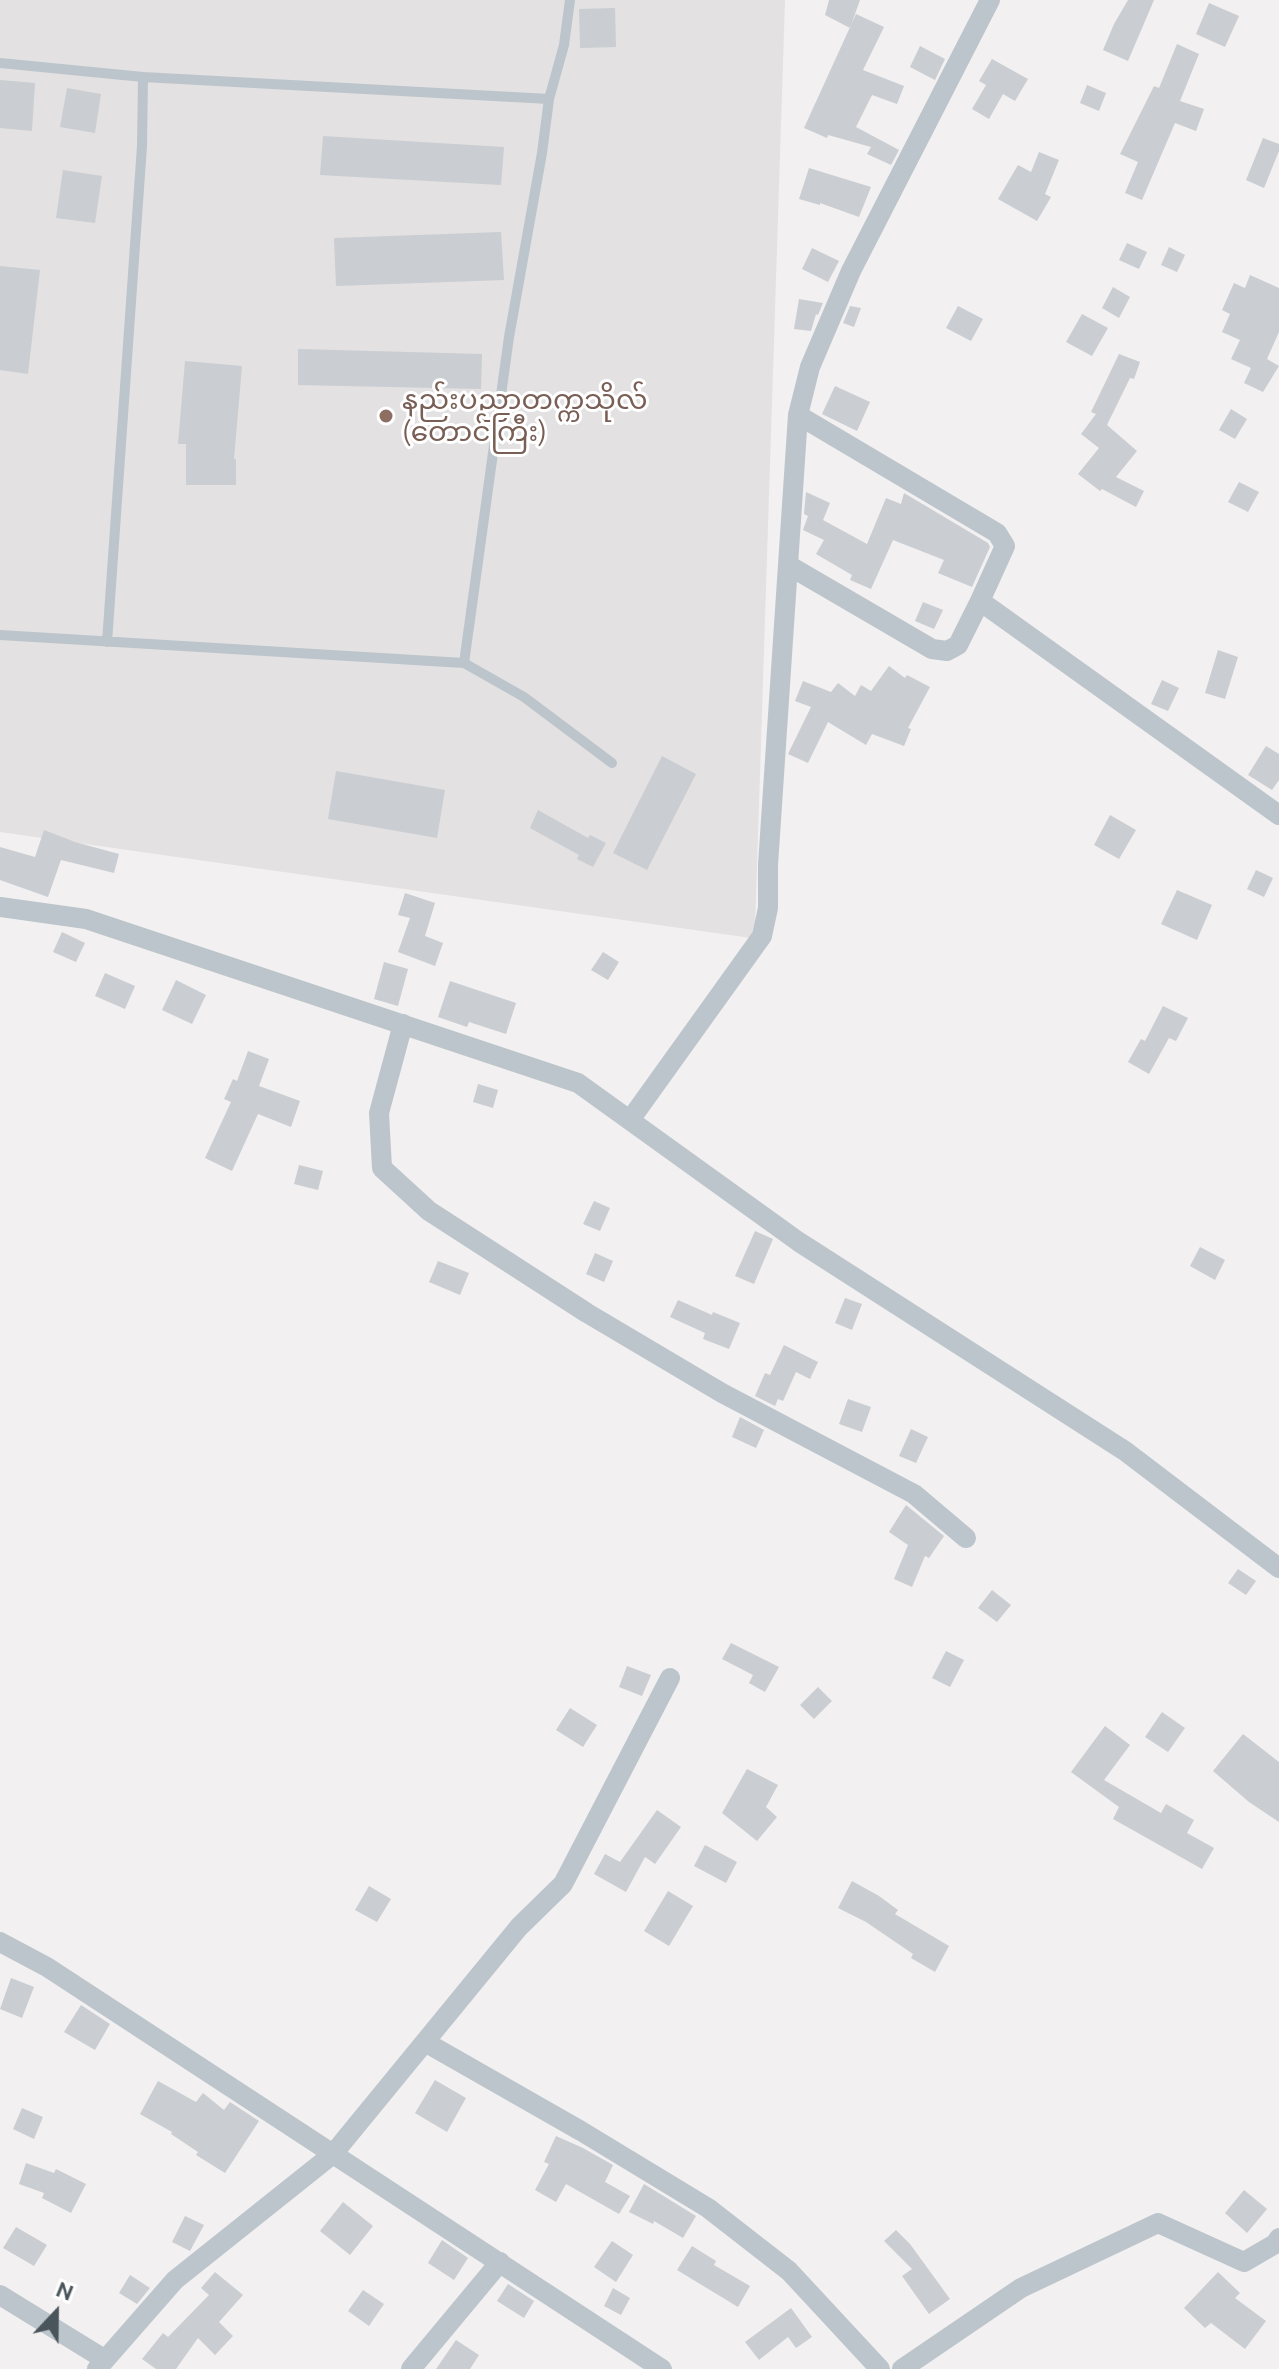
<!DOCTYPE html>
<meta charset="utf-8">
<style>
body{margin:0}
#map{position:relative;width:1279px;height:2369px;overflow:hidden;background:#f2f0f0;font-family:Ubuntu,sans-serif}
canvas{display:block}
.north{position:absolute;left:16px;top:2273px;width:80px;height:80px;-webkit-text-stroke:6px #fff;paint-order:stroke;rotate:22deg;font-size:22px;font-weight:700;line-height:32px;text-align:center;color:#49545b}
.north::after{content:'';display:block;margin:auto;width:28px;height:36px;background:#49545b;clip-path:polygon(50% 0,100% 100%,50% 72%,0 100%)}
</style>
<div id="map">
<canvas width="1279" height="2369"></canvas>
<div class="north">N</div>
</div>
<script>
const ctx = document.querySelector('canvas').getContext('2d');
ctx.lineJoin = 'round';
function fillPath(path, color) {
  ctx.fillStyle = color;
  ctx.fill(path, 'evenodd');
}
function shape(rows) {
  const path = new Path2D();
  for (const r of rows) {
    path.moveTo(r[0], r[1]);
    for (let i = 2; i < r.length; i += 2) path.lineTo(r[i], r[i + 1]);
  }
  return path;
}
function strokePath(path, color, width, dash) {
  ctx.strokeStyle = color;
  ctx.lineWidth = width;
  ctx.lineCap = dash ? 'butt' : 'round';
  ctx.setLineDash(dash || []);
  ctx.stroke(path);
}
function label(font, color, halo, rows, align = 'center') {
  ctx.font = font + ' Ubuntu,"Noto Sans Myanmar",sans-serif';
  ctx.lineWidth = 6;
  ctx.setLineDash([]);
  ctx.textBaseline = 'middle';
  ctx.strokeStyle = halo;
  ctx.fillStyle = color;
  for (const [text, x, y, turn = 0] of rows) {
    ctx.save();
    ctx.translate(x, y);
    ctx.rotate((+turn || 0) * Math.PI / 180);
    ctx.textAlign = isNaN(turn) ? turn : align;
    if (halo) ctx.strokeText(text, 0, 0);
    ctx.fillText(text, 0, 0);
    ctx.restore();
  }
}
fillPath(shape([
 [0,0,785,0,755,927,751,938,0,832]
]), '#e3e1e1');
fillPath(shape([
 [829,0,860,0,850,28,825,15],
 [1128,0,1154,0,1128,61,1103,50,1114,24],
 [1209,3,1239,16,1225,47,1196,34],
 [615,8,616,47,580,48,579,9],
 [856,14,884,27,863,70,904,86,897,104,872,95,856,127,899,150,891,165,867,154,871,147,828,135,827,138,804,128],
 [1177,44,1199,54,1180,101,1204,109,1196,131,1175,123,1142,200,1125,193,1138,162,1120,154,1154,86,1159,88],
 [920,46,945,59,935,80,910,67],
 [992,59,1028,79,1015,101,1003,94,989,119,972,109,986,85,979,81],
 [0,80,35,83,32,131,0,128],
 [1087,85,1106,93,1099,111,1080,103],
 [67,88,101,94,95,133,60,127],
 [323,136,504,147,501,185,320,175],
 [1263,138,1279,144,1279,151,1264,188,1246,180],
 [1039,152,1059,160,1045,194,1051,197,1037,221,998,199,1018,165,1031,172],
 [809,168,871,187,859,217,820,203,820,205,799,199],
 [63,170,102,176,95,223,56,218],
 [501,232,504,280,336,286,334,238],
 [1127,243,1147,252,1139,269,1119,260],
 [1169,247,1185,255,1177,272,1161,265],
 [812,248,839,261,828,282,802,269],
 [0,266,40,270,28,374,0,370],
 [1250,275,1279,288,1279,332,1267,359,1279,366,1263,392,1244,383,1251,368,1231,359,1240,340,1222,332,1230,314,1222,310,1234,283,1245,288],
 [1113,287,1130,297,1119,318,1102,308],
 [799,299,823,303,818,315,816,314,811,331,794,329],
 [850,306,861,308,854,327,843,323],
 [958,306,983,319,971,341,946,328],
 [1082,314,1108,328,1092,356,1066,342],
 [298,349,482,354,481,389,298,385],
 [1119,354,1140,362,1134,379,1130,378,1107,425,1137,451,1116,477,1144,491,1136,507,1102,489,1100,491,1078,474,1099,448,1081,434,1096,414,1091,412],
 [185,361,242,366,234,459,236,459,236,485,186,485,186,444,178,444],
 [835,386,870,402,857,431,822,414],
 [1231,409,1247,419,1235,439,1219,430],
 [1239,482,1259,492,1248,512,1228,502],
 [806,492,830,503,823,520,867,544,886,498,901,504,904,493,988,543,990,547,972,587,938,573,944,560,893,540,871,589,850,580,852,575,816,554,824,540,803,530,808,516,804,514],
 [923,602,943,610,934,629,915,621],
 [1218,650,1238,657,1225,699,1205,693],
 [889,666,905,678,907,675,930,687,908,728,911,729,904,746,872,734,866,745,828,722,808,763,788,754,811,707,795,701,803,681,831,692,838,683,855,696,861,685,871,691],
 [1162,680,1179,688,1168,711,1151,704],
 [1266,746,1279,754,1279,780,1272,790,1248,775],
 [662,756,696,774,647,870,613,853],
 [336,771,445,790,437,838,328,819],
 [538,810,588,838,590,835,606,843,593,867,577,859,579,855,530,828],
 [1110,815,1136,830,1119,859,1094,845],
 [44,830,75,842,119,854,114,873,61,860,48,897,0,880,0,847,35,857],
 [1256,870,1273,878,1264,897,1247,889],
 [1177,890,1212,905,1197,940,1161,924],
 [405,893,435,903,425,936,443,943,435,966,398,952,410,918,398,915],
 [62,932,85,943,76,962,53,952],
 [603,952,619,962,608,980,591,970],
 [384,962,408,969,398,1006,374,999],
 [105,973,135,986,125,1009,95,996],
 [176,980,206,995,192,1024,162,1010],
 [450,981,516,1003,506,1034,469,1022,467,1027,438,1017],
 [1163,1006,1188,1018,1176,1041,1169,1038,1149,1074,1128,1062,1141,1039,1145,1041],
 [248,1051,269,1059,259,1086,300,1101,291,1127,258,1114,232,1171,205,1158,231,1102,224,1099,233,1079,237,1081],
 [478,1084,498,1090,493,1108,473,1102],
 [299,1165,323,1171,318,1190,294,1184],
 [594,1201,610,1208,600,1231,583,1224],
 [755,1231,773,1239,754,1284,735,1276],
 [1200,1247,1225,1260,1215,1280,1190,1266],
 [595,1253,613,1261,604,1282,586,1274],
 [438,1261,469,1273,460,1295,429,1282],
 [845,1298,862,1304,852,1330,835,1323],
 [678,1300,712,1315,713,1312,740,1323,729,1349,703,1339,705,1333,670,1317],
 [784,1345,818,1362,810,1379,796,1372,783,1401,778,1399,775,1406,755,1396,765,1373,770,1375],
 [848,1399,871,1407,862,1432,839,1424],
 [740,1417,764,1430,756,1448,732,1437],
 [911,1429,928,1437,916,1463,899,1456],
 [906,1505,944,1536,929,1558,925,1556,912,1587,894,1579,908,1545,889,1532],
 [1238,1569,1256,1581,1246,1595,1228,1583],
 [992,1590,1011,1605,997,1622,978,1608],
 [731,1643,779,1667,765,1692,749,1683,753,1675,722,1659],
 [946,1651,964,1660,950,1687,932,1678],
 [627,1666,651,1675,642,1696,619,1687],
 [818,1687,832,1701,814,1719,800,1705],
 [570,1708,597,1725,583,1747,556,1730],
 [1162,1712,1185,1728,1168,1752,1145,1737],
 [1105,1726,1130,1745,1104,1780,1161,1813,1166,1804,1194,1820,1187,1833,1214,1848,1202,1869,1113,1819,1119,1807,1071,1772],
 [1243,1734,1279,1762,1279,1822,1249,1802,1213,1771],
 [747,1769,778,1785,766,1807,777,1817,757,1841,722,1813],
 [657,1810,681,1827,655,1864,645,1857,626,1892,594,1874,605,1854,620,1862],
 [705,1845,737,1862,726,1883,694,1866],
 [852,1881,879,1896,898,1910,895,1914,949,1946,935,1972,911,1958,913,1954,866,1922,838,1908],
 [369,1886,391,1899,377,1922,355,1910],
 [668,1891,693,1906,669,1946,644,1931],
 [11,1978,34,1987,22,2018,0,2009],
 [81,2005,110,2024,95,2050,64,2032],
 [435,2080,466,2098,447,2132,415,2113],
 [158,2081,196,2102,203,2093,224,2110,230,2102,259,2121,225,2173,196,2155,198,2152,171,2134,172,2132,140,2114],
 [22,2108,43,2117,34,2139,13,2129],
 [556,2136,583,2148,613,2165,605,2182,630,2196,619,2214,566,2184,556,2202,535,2190,549,2164,544,2162],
 [26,2163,54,2173,56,2169,86,2184,71,2213,42,2198,44,2193,19,2184],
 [644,2184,696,2216,683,2238,654,2221,653,2224,629,2212],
 [1244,2190,1267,2209,1247,2233,1225,2213],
 [343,2202,373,2226,350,2255,320,2231],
 [185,2216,204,2225,190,2251,172,2242],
 [16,2227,47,2245,34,2266,3,2248],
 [896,2230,910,2244,950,2299,929,2314,902,2276,912,2269,884,2241],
 [442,2240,468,2258,454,2280,428,2263],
 [612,2241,633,2255,616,2282,594,2267],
 [692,2246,716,2261,714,2265,750,2286,738,2307,677,2270],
 [215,2272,243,2295,219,2322,233,2336,215,2355,198,2338,176,2369,156,2369,142,2359,163,2333,168,2337,209,2295,201,2288],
 [1218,2272,1240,2293,1235,2298,1266,2321,1245,2349,1211,2323,1205,2328,1184,2308],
 [130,2275,150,2288,137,2304,119,2293],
 [508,2284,534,2301,524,2318,497,2301],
 [613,2288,630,2298,621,2315,604,2306],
 [363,2290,384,2304,369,2326,348,2311],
 [791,2308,812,2337,796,2348,788,2337,759,2360,745,2342],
 [456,2340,479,2355,470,2369,436,2369]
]), '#cacdd1');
strokePath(shape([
 [0,63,143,77,549,99,564,45,570,0],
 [0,635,464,663,524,697,612,763],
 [107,642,142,146,143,77],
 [464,663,509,337,542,153,549,99]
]), '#bcc5cb', 10);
strokePath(shape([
 [798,415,997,533,1005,546,980,601],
 [788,565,932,649,947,651,958,645,980,601,1279,815],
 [0,907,86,919,578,1083,799,1242,1125,1451,1279,1568],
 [403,1024,379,1113,382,1168,429,1211,587,1313,722,1393,914,1494,966,1538],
 [630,1120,762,936,768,908,768,865,798,415,810,367,851,271,990,0],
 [0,1942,47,1967,662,2369],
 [425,2042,581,2131,708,2208,789,2271,880,2369],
 [0,2295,104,2359],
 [97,2369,175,2280,333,2154,519,1927,563,1884,670,1678],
 [411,2369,500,2262],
 [902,2369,1021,2288,1158,2223,1244,2262,1275,2244,1279,2238]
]), '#bcc5cb', 20);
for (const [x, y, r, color] of [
 [386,416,8,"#8d6e63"]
]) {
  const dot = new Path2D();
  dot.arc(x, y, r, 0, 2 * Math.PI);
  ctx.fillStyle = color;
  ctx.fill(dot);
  strokePath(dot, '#fff', 3);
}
label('28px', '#785e54', '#fff', [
 ["နည်းပညာတက္ကသိုလ်",402,400],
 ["(တောင်ကြီး)",402,432]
], 'left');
</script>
